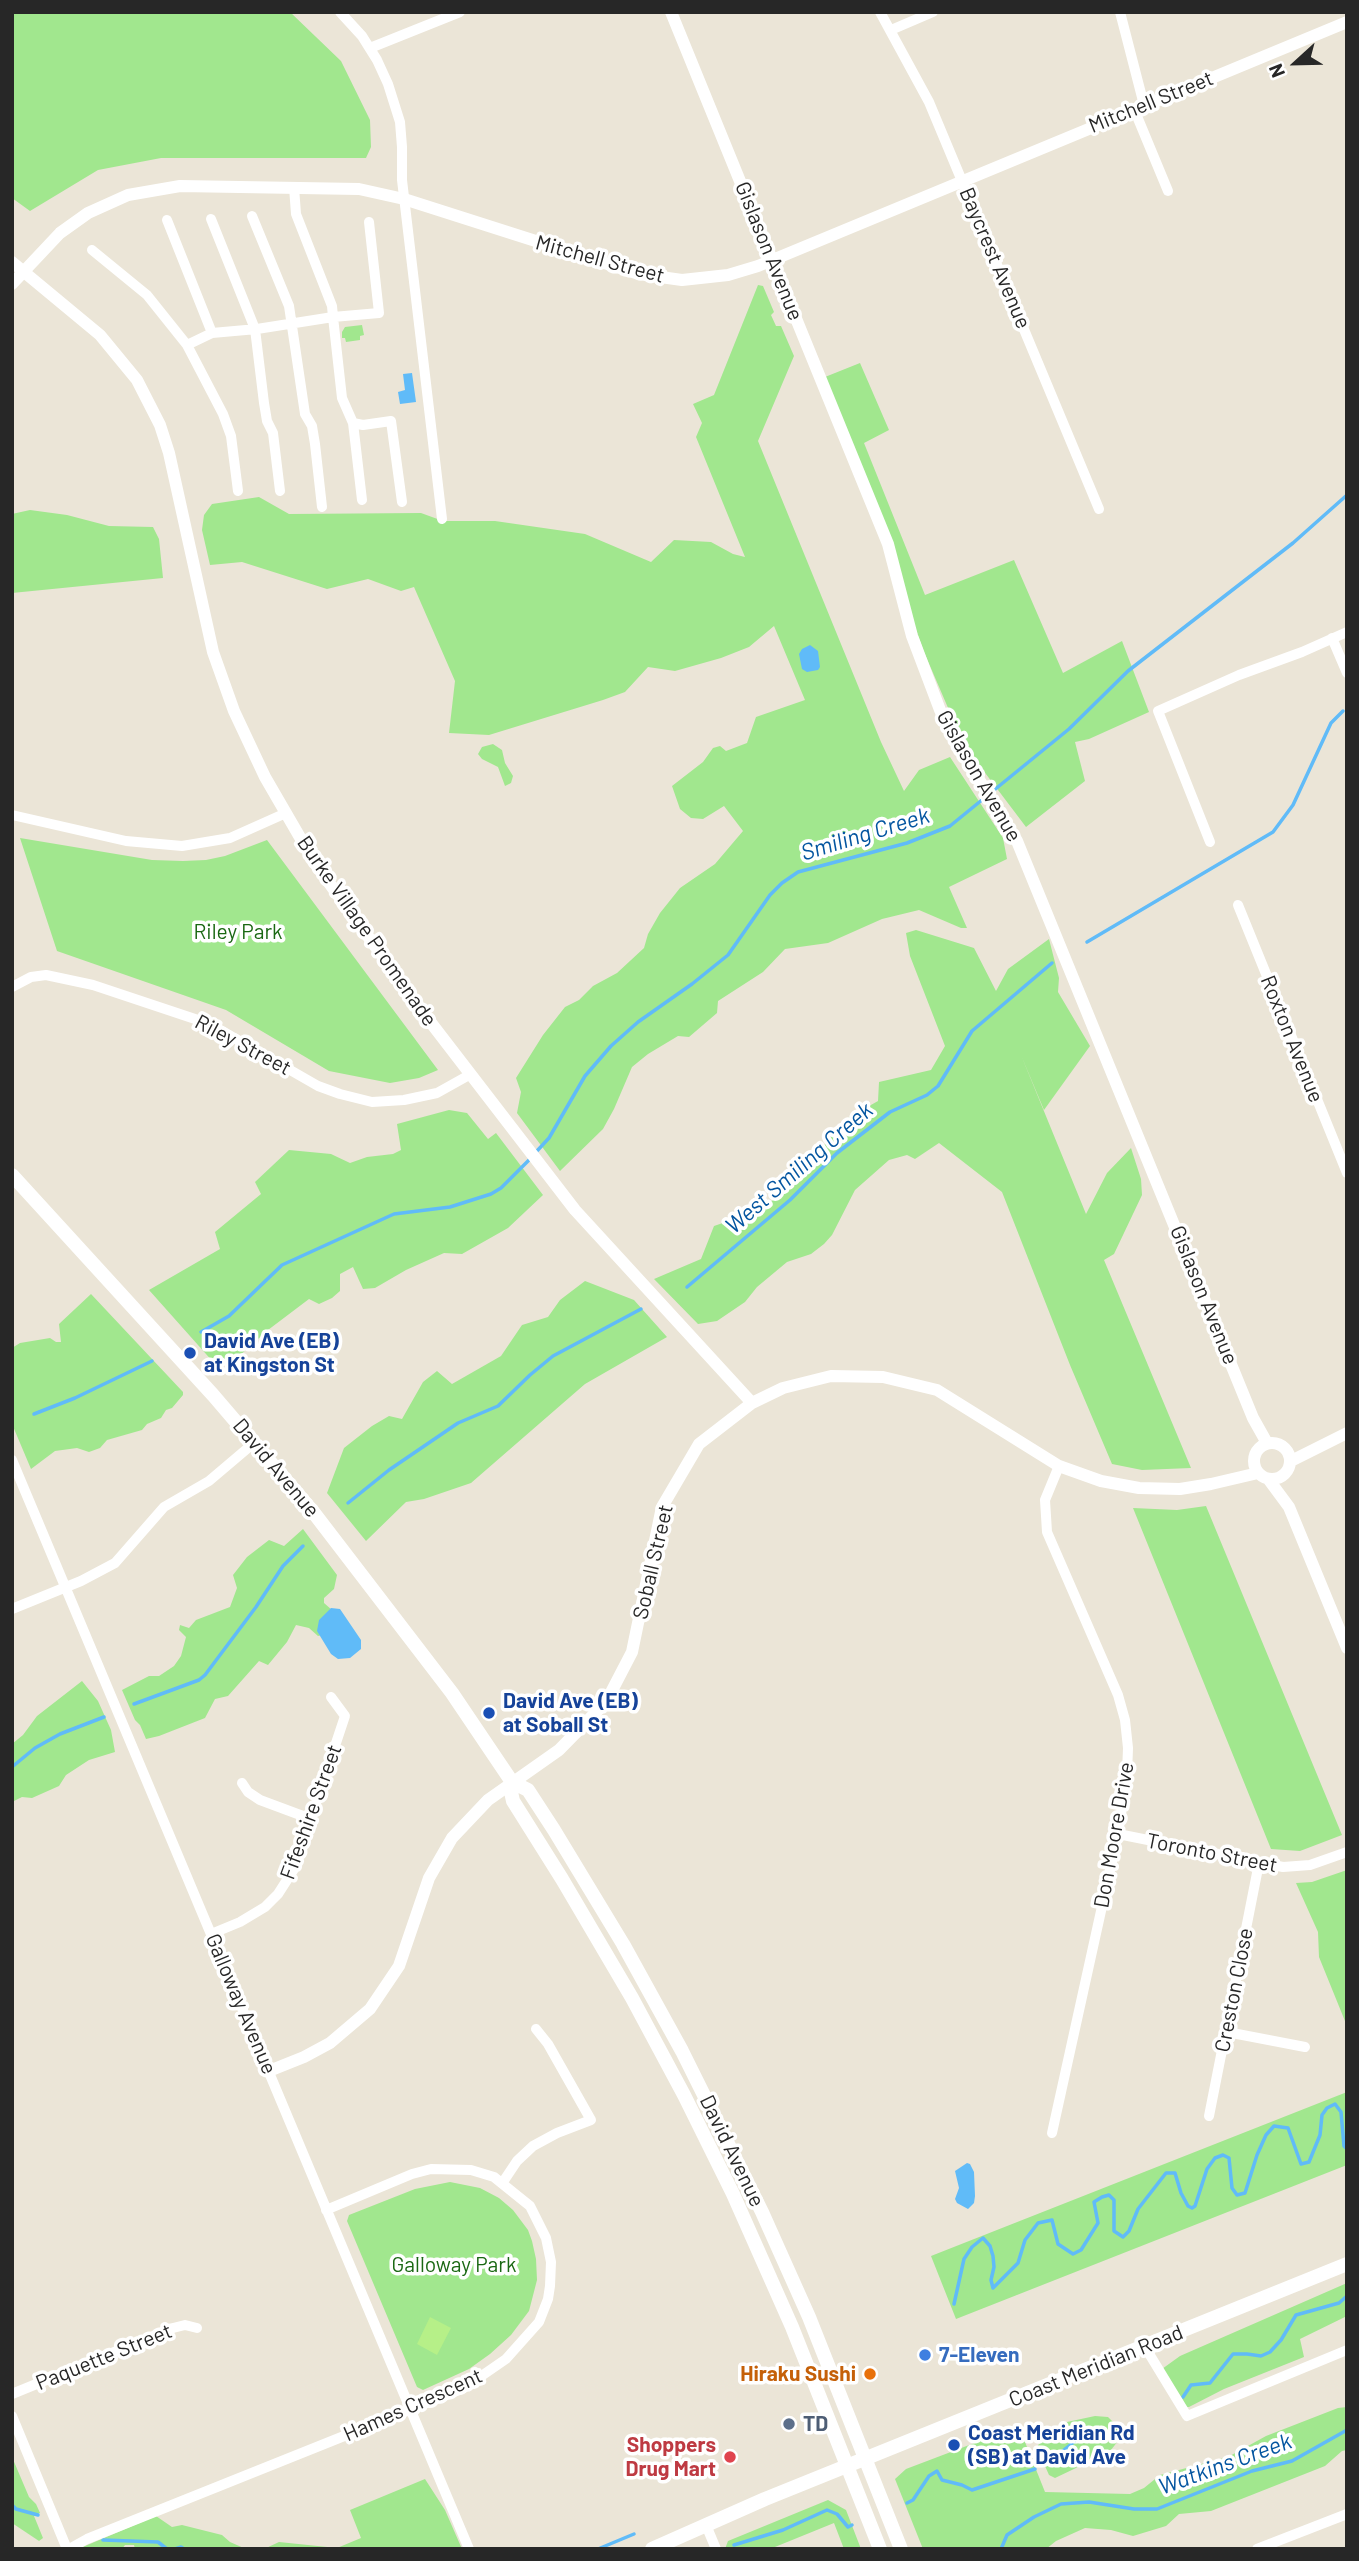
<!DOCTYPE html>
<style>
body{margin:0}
#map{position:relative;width:1359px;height:2561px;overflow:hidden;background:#ebe5d7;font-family:Barlow,sans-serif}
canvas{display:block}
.frame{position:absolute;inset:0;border:14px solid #272727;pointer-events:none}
.north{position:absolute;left:1261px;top:28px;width:70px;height:70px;-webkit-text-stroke:5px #fff;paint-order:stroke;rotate:248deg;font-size:19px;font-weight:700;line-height:28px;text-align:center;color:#272727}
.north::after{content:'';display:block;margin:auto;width:24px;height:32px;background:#272727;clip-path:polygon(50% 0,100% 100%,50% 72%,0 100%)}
</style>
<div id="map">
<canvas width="1359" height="2561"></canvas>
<div class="frame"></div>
<div class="north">N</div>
</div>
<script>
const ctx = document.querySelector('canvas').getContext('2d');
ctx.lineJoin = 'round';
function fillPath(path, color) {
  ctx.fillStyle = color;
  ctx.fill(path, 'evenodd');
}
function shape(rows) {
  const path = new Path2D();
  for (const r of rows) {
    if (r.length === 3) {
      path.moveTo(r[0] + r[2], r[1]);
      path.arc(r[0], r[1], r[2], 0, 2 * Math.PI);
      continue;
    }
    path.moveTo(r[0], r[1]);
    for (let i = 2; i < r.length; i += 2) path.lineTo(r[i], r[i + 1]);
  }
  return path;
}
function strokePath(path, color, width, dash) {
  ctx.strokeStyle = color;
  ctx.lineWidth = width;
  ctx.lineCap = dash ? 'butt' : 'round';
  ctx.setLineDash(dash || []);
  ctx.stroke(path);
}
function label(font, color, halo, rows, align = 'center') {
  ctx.font = font + ' Barlow,sans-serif';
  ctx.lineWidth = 7;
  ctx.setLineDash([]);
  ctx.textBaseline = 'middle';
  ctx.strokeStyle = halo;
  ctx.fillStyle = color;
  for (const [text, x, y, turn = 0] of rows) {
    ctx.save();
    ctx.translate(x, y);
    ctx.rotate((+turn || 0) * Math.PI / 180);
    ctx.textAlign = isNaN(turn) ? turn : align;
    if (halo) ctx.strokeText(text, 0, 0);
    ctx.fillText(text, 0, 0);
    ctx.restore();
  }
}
fillPath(shape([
 [12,12,290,12,341,61,370,120,371,147,366,158,161,158,98,170,30,211,12,198],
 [758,285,763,286,774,312,771,315,776,326,781,326,794,356,758,441,881,742,904,791,919,770,950,757,1003,838,1007,859,949,887,967,928,961,928,919,910,882,919,828,943,785,949,763,972,718,1001,717,1013,689,1037,678,1036,648,1054,632,1067,614,1109,603,1129,560,1171,517,1113,521,1092,516,1078,543,1035,565,1007,579,1000,593,986,617,973,644,948,648,934,660,913,680,888,715,864,743,831,724,806,703,819,691,818,680,809,672,786,703,762,713,748,720,746,726,751,747,743,756,717,805,700,774,626,749,647,721,658,675,671,648,667,625,692,603,700,489,735,449,733,455,681,414,587,401,591,368,579,327,589,242,562,210,565,202,530,204,515,212,504,259,497,289,514,421,513,443,521,495,521,585,534,651,562,674,540,711,542,733,554,745,557,696,437,702,423,693,404,714,395],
 [362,325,364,335,360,336,360,340,346,342,345,338,342,338,342,332,345,327],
 [860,363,889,430,864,443,925,595,1014,560,1063,673,1122,641,1149,712,1089,739,1075,742,1085,781,1026,827,964,745,924,652,825,377],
 [30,510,67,515,109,526,153,527,159,539,163,578,12,593,12,514],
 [493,744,502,750,505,763,513,776,511,783,505,786,498,767,482,759,478,754,482,747],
 [20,838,152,860,183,861,206,860,225,856,267,840,438,1070,419,1078,390,1083,329,1071,226,1010,57,951],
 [916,930,974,948,996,991,1008,969,1049,939,1059,978,1058,992,1090,1046,1044,1110,1021,1055,1086,1214,1107,1173,1131,1148,1141,1179,1142,1195,1114,1254,1104,1260,1191,1468,1142,1470,1112,1464,1070,1365,1002,1192,939,1143,915,1159,907,1155,889,1160,855,1190,832,1235,824,1244,811,1254,787,1262,757,1287,745,1302,717,1321,698,1324,654,1279,701,1259,714,1226,755,1212,785,1192,846,1119,878,1101,879,1082,931,1070,945,1046,910,956,906,933],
 [449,1110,467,1113,488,1139,496,1133,543,1195,508,1228,462,1254,444,1253,406,1270,375,1288,363,1289,353,1267,340,1274,340,1291,332,1298,319,1304,309,1299,268,1330,238,1357,214,1363,149,1290,220,1249,215,1232,261,1194,255,1182,289,1150,331,1154,350,1163,367,1157,393,1154,401,1150,397,1124],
 [585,1281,634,1300,667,1337,585,1384,471,1483,424,1499,406,1502,366,1541,327,1493,344,1448,372,1426,389,1416,402,1419,423,1382,437,1371,452,1384,501,1356,522,1325,548,1317,560,1300],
 [91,1294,183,1392,183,1395,172,1408,166,1410,161,1418,147,1424,142,1430,107,1440,100,1448,89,1452,77,1448,55,1451,31,1469,12,1424,12,1348,20,1343,50,1338,56,1342,61,1342,59,1324],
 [1206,1506,1342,1835,1300,1851,1271,1849,1133,1508,1177,1510],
 [303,1529,337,1575,334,1589,324,1598,324,1603,332,1610,322,1635,318,1636,309,1628,296,1625,287,1642,268,1665,259,1661,228,1696,215,1699,205,1718,159,1736,146,1739,140,1725,135,1720,122,1690,149,1676,159,1676,174,1666,181,1656,186,1637,179,1630,180,1625,189,1628,196,1620,230,1607,237,1588,233,1575,247,1557,269,1540,284,1546],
 [82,1681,98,1701,111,1730,115,1752,89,1760,66,1775,59,1786,32,1798,22,1797,12,1802,12,1744,23,1735,37,1716],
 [1347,1870,1347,2026,1319,1957,1318,1932,1296,1883,1312,1882],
 [1347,2092,1347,2165,956,2319,931,2256],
 [450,2182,480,2188,499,2198,513,2210,528,2230,532,2241,536,2259,537,2280,529,2311,511,2335,490,2354,469,2369,423,2390,417,2387,347,2221,349,2215,415,2189],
 [1347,2283,1347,2316,1300,2339,1304,2357,1224,2389,1189,2407,1181,2407,1162,2369,1180,2356],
 [1347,2407,1347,2450,1342,2451,1325,2466,1211,2511,1179,2514,1166,2526,1133,2536,1111,2530,1085,2528,1056,2541,1046,2549,923,2549,895,2479,906,2469,1014,2428,1021,2432,1045,2492,1130,2494,1144,2488,1160,2475,1228,2457,1266,2436,1338,2408],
 [1095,2416,1108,2417,1116,2425,1119,2435,1118,2441,1111,2450,1102,2456,1085,2460,1076,2468,1055,2478,1049,2475,1037,2448,1038,2445,1067,2422],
 [12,2457,29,2497,36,2504,40,2513,34,2516,43,2538,39,2541,12,2523],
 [425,2479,445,2510,462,2549,264,2549,279,2542,337,2548,361,2538,350,2510],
 [828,2500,846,2510,861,2549,844,2549,834,2523,770,2549,725,2549,728,2541],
 [156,2516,172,2527,182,2525,222,2535,230,2542,246,2549,135,2549,134,2545,125,2545,122,2549,78,2549]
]), '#a1e78e');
fillPath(shape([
 [430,2317,451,2328,437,2355,417,2344]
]), '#b6f088');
fillPath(shape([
 [412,373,416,402,400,404,398,392,405,390,403,374],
 [810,645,818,651,820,667,818,670,807,672,802,669,799,654,802,649],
 [331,1608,340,1609,361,1640,361,1649,350,1658,338,1659,331,1654,317,1631,319,1620],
 [967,2163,970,2164,974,2172,975,2196,974,2203,968,2209,957,2203,955,2199,959,2188,955,2171]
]), '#60bbf8');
strokePath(shape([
 [1087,942,1273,832,1293,805,1331,723,1343,711],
 [536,1152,549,1138,585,1076,611,1046,638,1022,692,984,728,955,770,895,782,883,798,872,907,843,950,826,1069,729,1128,671,1293,543,1347,495],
 [687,1287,790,1200,837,1153,890,1112,927,1095,938,1086,972,1031,1052,963],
 [201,1332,229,1316,282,1265,394,1214,450,1207,491,1194,501,1188,531,1158],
 [34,1414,75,1398,152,1361],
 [348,1503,389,1470,458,1423,498,1406,530,1375,553,1356,641,1309],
 [134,1704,199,1680,205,1675,256,1607,283,1566,303,1546],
 [12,1767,35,1748,60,1734,104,1717],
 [954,2304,964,2259,972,2247,983,2238,990,2246,993,2256,994,2267,991,2280,993,2288,1018,2263,1025,2240,1038,2223,1052,2220,1058,2244,1073,2254,1081,2250,1098,2223,1094,2202,1102,2197,1109,2195,1114,2200,1114,2231,1123,2237,1129,2231,1138,2209,1166,2173,1175,2173,1181,2193,1188,2206,1192,2208,1195,2206,1207,2169,1215,2158,1223,2155,1229,2158,1232,2188,1237,2195,1245,2193,1257,2155,1266,2135,1274,2126,1288,2128,1301,2164,1309,2162,1320,2135,1322,2115,1327,2108,1335,2104,1341,2112,1344,2146,1347,2149],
 [1183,2397,1191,2385,1210,2383,1233,2354,1247,2354,1261,2356,1270,2352,1281,2340,1296,2315,1339,2303,1347,2296],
 [1049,2462,1080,2437,1100,2430],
 [907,2503,913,2500,929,2476,937,2471,942,2480,962,2485,972,2490,1035,2469],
 [12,2505,16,2509,38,2515],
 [103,2540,158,2542,167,2549],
 [734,2545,783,2530,827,2510,837,2514,848,2527,852,2525],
 [175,2549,181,2547,184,2549],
 [598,2549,634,2534],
 [1001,2549,1007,2535,1034,2517,1061,2504,1089,2502,1134,2509,1157,2509,1252,2471,1292,2461,1347,2430]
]), '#60bbf8', 3.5);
strokePath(shape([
 [340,12,362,36,377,60,388,84,400,122,402,147,402,180,442,519],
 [880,12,929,102,1099,509],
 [1120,12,1144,105],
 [891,30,933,12],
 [370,48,460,12],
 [1134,109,1168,191],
 [252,216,289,306,305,414,312,426,315,444,322,507],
 [211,219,255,329,264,403,267,421,273,433,280,491],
 [167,220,212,333],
 [369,222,379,313,333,317,342,398,353,423,363,425,391,421,402,502],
 [92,250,147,295,187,345,212,333,257,329,333,317,332,306,296,214,294,187],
 [187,345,223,414,231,436,238,491],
 [353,423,362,500],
 [1332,638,1347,673],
 [12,815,126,841,182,846,230,838,286,813],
 [1210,842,1158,711,1239,675,1302,652,1347,632],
 [1238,905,1347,1173],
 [12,987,31,977,46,975,93,985,210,1024,318,1086,340,1094,372,1102,404,1100,437,1093,471,1074],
 [12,1460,469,2549],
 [12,1609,81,1581,115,1563,164,1507,209,1481,255,1442],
 [242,1783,248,1792,260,1800,311,1819],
 [1118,1834,1283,1867,1310,1865,1347,1852],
 [211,1934,240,1922,265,1907,278,1894,294,1869,345,1716,331,1697],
 [1227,2032,1305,2047],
 [1209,2116,1259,1863],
 [1052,2133,1118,1834,1127,1774,1128,1748,1125,1720,1118,1695,1047,1532,1045,1500,1059,1466],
 [503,2182,517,2161,533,2146,557,2133,591,2120,548,2044,536,2029],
 [1145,2347,1187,2416,1347,2350],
 [12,2394,173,2328,185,2325,197,2328],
 [12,2416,67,2549],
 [706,2525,716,2549],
 [69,2549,87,2539,464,2388,506,2359,539,2322,548,2299,550,2286,551,2262,546,2238,530,2206,494,2177,471,2170,431,2169,412,2174,326,2210],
 [1257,2549,1347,2514]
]), '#fff', 10);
strokePath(shape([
 [671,12,888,544,912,636,940,710,955,741,1017,841,1253,1418,1267,1443],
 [12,262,100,335,137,380,160,425,169,453,213,652,234,711,265,777,316,865,425,1015,575,1210,752,1403],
 [12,284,60,233,88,213,128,195,180,186,359,189,404,199,639,274,682,280,728,275,758,266,1347,22],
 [1272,1461,18],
 [1291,1461,1347,1433],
 [1269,1480,1289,1507,1347,1648],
 [269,2071,304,2057,330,2043,370,2009,399,1966,429,1878,452,1838,488,1800,559,1750,606,1702,632,1652,662,1507,699,1444,752,1403,783,1388,831,1376,883,1377,937,1390,1059,1466,1101,1481,1139,1488,1180,1489,1211,1484,1258,1473]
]), '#fff', 12);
strokePath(shape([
 [12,1175,213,1395,314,1513,452,1693,512,1782,528,1790,554,1830,623,1944,682,2051,762,2212,809,2317,901,2549],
 [512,1782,511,1792,513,1801,562,1879,632,1998,684,2095,733,2194,792,2327,880,2549],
 [652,2549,765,2499,1347,2264]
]), '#fff', 14);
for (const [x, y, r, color] of [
 [190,1353,7,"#1a4fb4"],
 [489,1713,7,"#1a4fb4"],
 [925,2355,7,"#3f7fe0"],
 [870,2374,7,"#e8710a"],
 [789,2424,7,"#5c6f8a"],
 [954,2445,7,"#1a4fb4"],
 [730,2457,7,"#e0444e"]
]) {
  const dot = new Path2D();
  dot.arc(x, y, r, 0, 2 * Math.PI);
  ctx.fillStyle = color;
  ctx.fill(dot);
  strokePath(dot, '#fff', 2.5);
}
label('21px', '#272727', '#fff', [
 ["Mitchell Street",1151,102,-22],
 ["Gislason Avenue",769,251,68],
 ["Baycrest Avenue",995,258,67],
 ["Mitchell Street",600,259,15],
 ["Gislason Avenue",979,776,60],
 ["Burke Village Promenade",367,931,55],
 ["Roxton Avenue",1292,1039,68],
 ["Riley Street",243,1045,28],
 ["Gislason Avenue",1204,1295,68],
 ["David Avenue",276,1468,50],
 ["Soball Street",653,1562,-77],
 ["Fifeshire Street",311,1812,-70],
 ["Don Moore Drive",1114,1835,-80],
 ["Toronto Street",1212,1853,11],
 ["Creston Close",1234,1990,-79],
 ["Galloway Avenue",241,2004,67],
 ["David Avenue",732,2151,64],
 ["Paquette Street",104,2357,-22],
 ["Coast Meridian Road",1096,2366,-22],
 ["Hames Crescent",413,2405,-24]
]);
label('21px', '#1a6813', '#fff', [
 ["Riley Park",238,932],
 ["Galloway Park",454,2265]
]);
label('bold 21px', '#164399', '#fff', [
 ["David Ave (EB)",204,1341],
 ["at Kingston St",204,1365],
 ["David Ave (EB)",503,1701],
 ["at Soball St",503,1725],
 ["Coast Meridian Rd",968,2433],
 ["(SB) at David Ave",968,2457]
], 'left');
label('bold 21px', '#366cbe', '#fff', [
 ["7-Eleven",939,2355]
], 'left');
label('bold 21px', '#c56008', '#fff', [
 ["Hiraku Sushi",856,2374]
], 'right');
label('bold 21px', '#4e5e75', '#fff', [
 ["TD",803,2424]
], 'left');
label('bold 21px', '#be3a42', '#fff', [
 ["Shoppers",716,2445],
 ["Drug Mart",716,2469]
], 'right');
label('italic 23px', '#0355a0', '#fff', [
 ["Smiling Creek",865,834,-17],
 ["West Smiling Creek",799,1168,-41],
 ["Watkins Creek",1225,2464,-20]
]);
</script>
